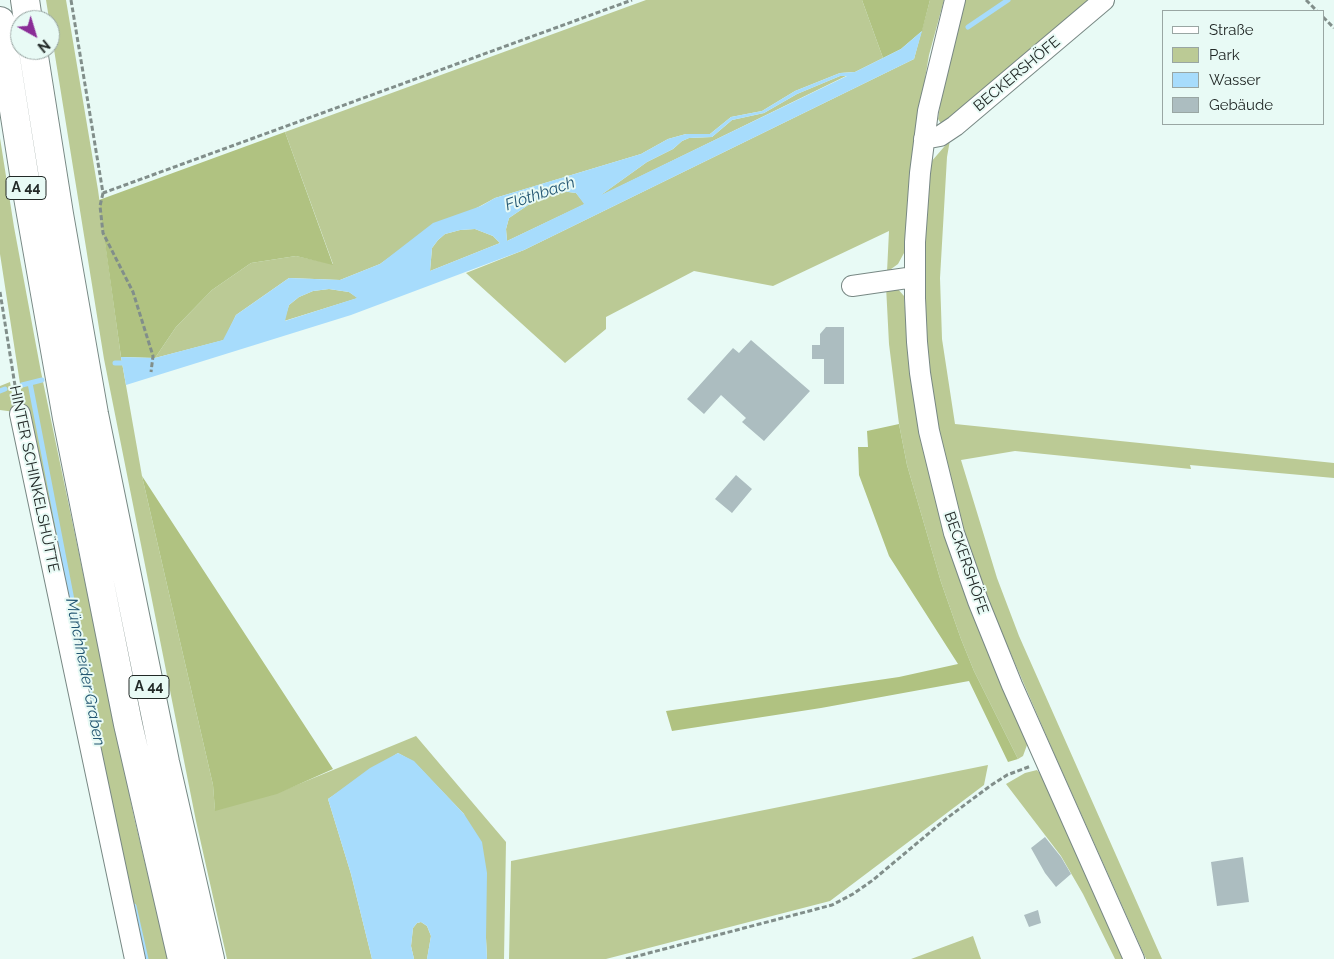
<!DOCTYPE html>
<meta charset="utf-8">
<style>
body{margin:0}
#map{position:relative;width:1334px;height:959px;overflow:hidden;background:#e8faf5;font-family:Raleway,sans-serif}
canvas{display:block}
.legend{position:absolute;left:1162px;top:10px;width:162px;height:115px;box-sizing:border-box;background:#e8faf5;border:1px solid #99a6a3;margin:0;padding:6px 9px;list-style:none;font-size:15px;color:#222927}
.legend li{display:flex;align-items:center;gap:10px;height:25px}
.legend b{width:25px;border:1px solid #99a6a3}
.north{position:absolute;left:10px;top:10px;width:50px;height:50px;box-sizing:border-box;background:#e8faf5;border:1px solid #99a6a3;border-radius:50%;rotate:141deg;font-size:14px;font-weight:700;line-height:20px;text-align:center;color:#222927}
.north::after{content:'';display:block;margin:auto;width:18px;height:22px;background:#8a2d97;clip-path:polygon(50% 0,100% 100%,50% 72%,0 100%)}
</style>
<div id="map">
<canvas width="1334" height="959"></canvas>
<ul class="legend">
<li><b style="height:6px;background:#fff"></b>Straße</li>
<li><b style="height:14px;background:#bbca95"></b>Park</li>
<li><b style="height:14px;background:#a7dcfc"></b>Wasser</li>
<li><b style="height:14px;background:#acbdc0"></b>Gebäude</li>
</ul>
<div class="north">N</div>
</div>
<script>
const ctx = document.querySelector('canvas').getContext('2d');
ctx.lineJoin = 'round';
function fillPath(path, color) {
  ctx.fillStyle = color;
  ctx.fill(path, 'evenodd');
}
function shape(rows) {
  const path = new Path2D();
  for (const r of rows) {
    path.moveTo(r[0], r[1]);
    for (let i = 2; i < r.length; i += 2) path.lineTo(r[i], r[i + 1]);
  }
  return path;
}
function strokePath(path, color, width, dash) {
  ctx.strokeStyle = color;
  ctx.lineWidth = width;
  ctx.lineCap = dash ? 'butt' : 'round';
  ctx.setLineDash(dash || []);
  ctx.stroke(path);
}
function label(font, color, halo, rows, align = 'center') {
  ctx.font = font + ' Raleway,sans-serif';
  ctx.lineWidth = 4;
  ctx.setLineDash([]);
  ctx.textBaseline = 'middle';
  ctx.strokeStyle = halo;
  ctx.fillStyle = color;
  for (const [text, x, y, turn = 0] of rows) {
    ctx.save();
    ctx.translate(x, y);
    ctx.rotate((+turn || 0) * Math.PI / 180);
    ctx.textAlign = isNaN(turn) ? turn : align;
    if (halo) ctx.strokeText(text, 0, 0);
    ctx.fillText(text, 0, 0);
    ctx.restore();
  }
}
fillPath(shape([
 [46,0,66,0,98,190,121,357,142,476,213,785,215,810,277,793,416,736,506,842,504,959,487,959,486,938,464,814,414,762,398,753,328,799,351,874,372,959,227,959,196,821,104,359],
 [646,0,862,0,883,58,855,72,840,73,795,91,762,111,731,117,710,134,686,134,668,139,641,154,495,198,403,248,380,264,340,280,289,278,236,315,224,340,155,358,176,327,212,290,251,263,296,256,333,264,285,132],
 [930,0,944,0,929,55,915,138,904,253,898,264,887,272,889,231,773,286,694,271,606,317,606,329,565,363,466,273,524,250,914,59],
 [962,0,1095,0,942,125,938,119,948,53],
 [848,75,598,197,647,162,673,149,682,141,689,138,712,137,732,120,764,113,797,94,840,76],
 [0,138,14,227,41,372,134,817,168,959,139,959,29,412,23,403,0,254],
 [950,140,947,157,940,278,942,339,955,424,1334,463,1334,478,1190,465,1191,469,1015,451,961,460,997,578,1019,636,1162,959,1146,959,1053,751,978,578,959,517,936,424,927,374,921,295,931,162],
 [561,191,576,193,585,204,507,241,506,229,509,218,537,199],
 [475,229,493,236,500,243,430,271,432,248,438,240,445,234,460,230],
 [886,286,897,288,904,296,910,366,941,519,959,578,1000,681,1025,728,1027,745,1023,756,1018,759,974,671,961,639,941,582,907,465,899,424,889,344],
 [329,289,349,292,358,298,284,321,289,305,299,297,313,291],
 [10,382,15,412,0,410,0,386],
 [988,765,984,785,830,901,606,959,509,959,511,861],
 [1037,770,1046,781,1127,959,1115,959,1083,894,1061,856,1006,784,1025,773],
 [421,922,427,926,431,936,427,959,414,959,411,946,413,928,417,923],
 [973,936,981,959,911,959]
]), '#bbca95');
fillPath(shape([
 [862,0,930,0,922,31,901,49,883,58],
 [285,132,333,265,296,256,251,263,212,290,176,327,155,358,121,357,99,200],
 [899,424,907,465,941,582,961,639,974,671,1018,759,1008,762,969,681,821,708,672,731,666,711,899,677,958,664,889,556,859,475,858,447,868,447,867,431],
 [142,476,333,769,277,794,215,811,213,785]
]), '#b0c281');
fillPath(shape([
 [922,31,914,59,524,250,351,315,126,385,121,357,155,358,223,340,236,315,289,278,340,280,380,264,433,223,481,206,495,198,641,154,668,139,686,134,710,134,731,117,762,111,795,91,840,73,855,72,901,49],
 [840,76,847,76,601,195,647,162,673,149,682,141,689,138,712,137,732,120,764,113,797,94],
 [561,191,576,193,584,204,507,241,506,229,509,218,537,199],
 [475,229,493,236,500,243,430,271,432,248,438,240,445,234,460,230],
 [329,289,349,292,357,298,285,321,289,305,299,297,313,291],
 [398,753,414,761,464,814,482,842,487,873,486,938,487,959,427,959,431,936,427,926,421,922,417,923,413,928,411,946,414,959,372,959,351,874,328,799,370,768]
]), '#a7dcfc');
strokePath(shape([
 [968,27,1008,0],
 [115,363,127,363],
 [30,383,95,719],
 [22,385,42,380],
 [0,391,5,389],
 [134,906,146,959]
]), '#a7dcfc', 5);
fillPath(shape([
 [826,327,844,327,844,384,824,384,824,359,812,359,812,345,820,345,820,334],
 [751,340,810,391,764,441,742,422,746,418,721,395,704,414,687,399,733,348,739,353],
 [736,475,752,489,732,513,715,499],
 [1045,837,1061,857,1071,874,1056,887,1045,873,1031,848],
 [1243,857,1249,902,1217,906,1211,862],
 [1038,910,1041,923,1029,927,1024,915]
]), '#acbdc0');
const minor = shape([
 [955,0,928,111,920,173,915,242,915,298,917,342,920,373,929,431,954,533,978,601,1012,685,1134,959],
 [924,139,940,136,955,126,1104,0],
 [852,286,914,277],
 [20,414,135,959]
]);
const highway = shape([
 [25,0,28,20],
 [0,21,25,180,67,418,128,724,182,959],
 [33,50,59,214,94,414,165,762,210,959]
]);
strokePath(minor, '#788884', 22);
strokePath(highway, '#788884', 30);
strokePath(shape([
 [71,0,103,193,632,0],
 [1306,0,1317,11],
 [1323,17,1334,28],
 [103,193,100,206,103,233,133,292,153,356,151,372],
 [0,292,17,398],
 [626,959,832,905,853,894,873,880,947,818,990,786,1007,775,1031,766]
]), '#818e8a', 3, [5, 2.5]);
strokePath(minor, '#fff', 20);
strokePath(highway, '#fff', 28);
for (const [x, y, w] of [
 [26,188,40],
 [149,687,40]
]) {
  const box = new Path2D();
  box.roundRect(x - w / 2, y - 11.5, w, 23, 4);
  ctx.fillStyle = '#e8faf5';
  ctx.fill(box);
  strokePath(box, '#222927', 1);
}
label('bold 14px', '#222927', null, [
 ["A 44",26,188],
 ["A 44",149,687]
]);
label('15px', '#222927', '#e8faf5', [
 ["BECKERSHÖFE",1017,74,-40],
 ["HINTER SCHINKELSHÜTTE",34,479,78],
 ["BECKERSHÖFE",966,563,71]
]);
label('italic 16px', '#235672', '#e8faf5', [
 ["Flöthbach",540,194,-19],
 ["Münchheider Graben",85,672,79]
]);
</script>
